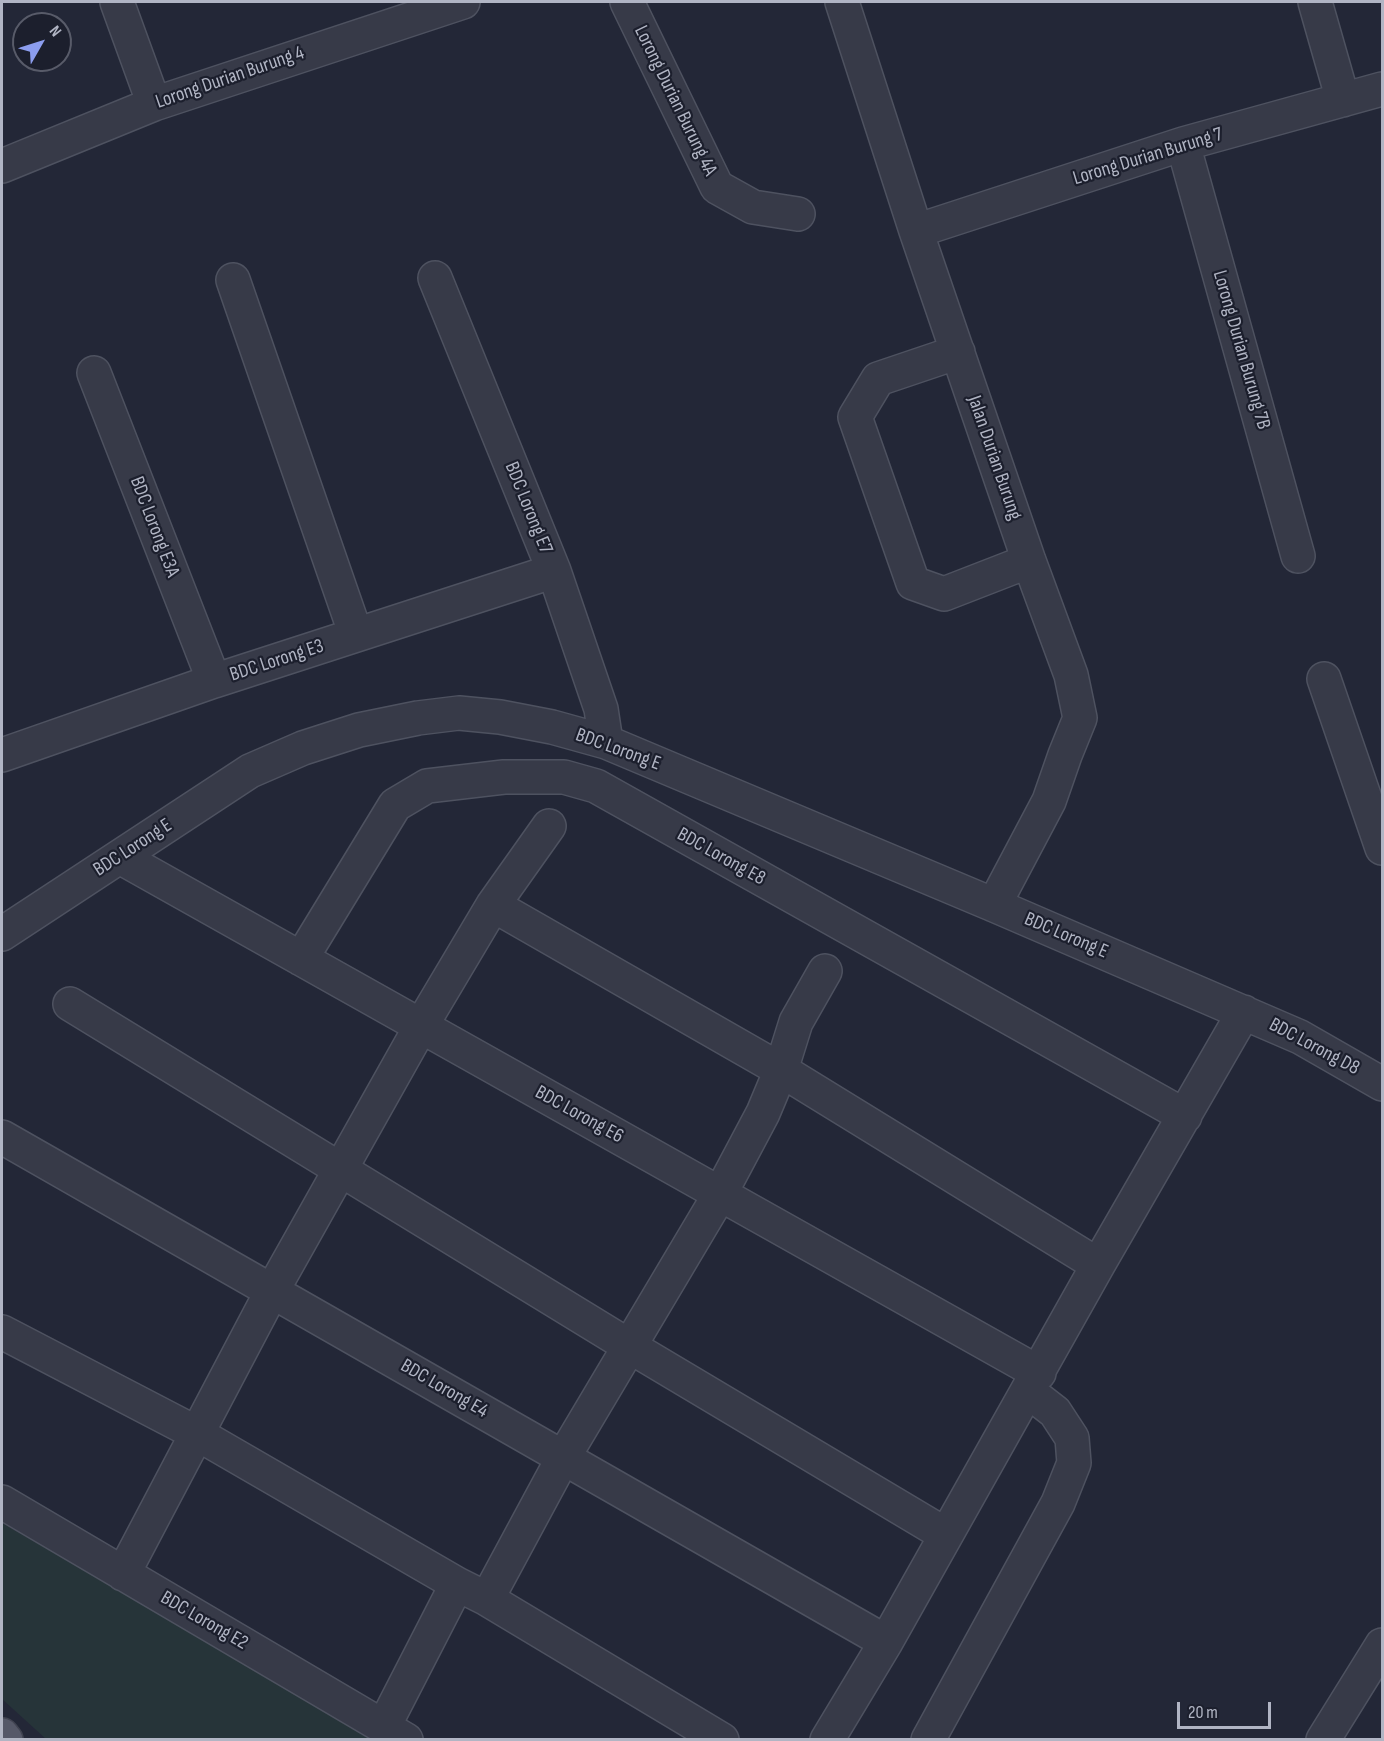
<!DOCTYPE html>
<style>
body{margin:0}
#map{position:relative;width:1384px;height:1741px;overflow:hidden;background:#232737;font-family:"Sofia Sans Condensed",sans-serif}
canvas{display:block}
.frame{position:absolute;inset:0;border:3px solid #b1b5c4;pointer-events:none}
.north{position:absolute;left:12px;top:12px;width:60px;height:60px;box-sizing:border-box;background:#1c1f2d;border:2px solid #585b69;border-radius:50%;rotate:51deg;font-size:16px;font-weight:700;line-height:24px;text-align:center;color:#b1b5c4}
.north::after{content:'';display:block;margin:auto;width:21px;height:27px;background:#8c9dee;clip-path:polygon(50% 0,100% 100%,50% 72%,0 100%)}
.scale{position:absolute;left:1177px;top:1702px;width:94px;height:27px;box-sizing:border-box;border:3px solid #b1b5c4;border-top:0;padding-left:8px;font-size:18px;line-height:21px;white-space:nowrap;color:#b1b5c4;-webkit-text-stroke:4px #1c1f2d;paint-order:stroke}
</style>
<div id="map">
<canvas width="1384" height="1741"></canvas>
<div class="frame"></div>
<div class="north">N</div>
<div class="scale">20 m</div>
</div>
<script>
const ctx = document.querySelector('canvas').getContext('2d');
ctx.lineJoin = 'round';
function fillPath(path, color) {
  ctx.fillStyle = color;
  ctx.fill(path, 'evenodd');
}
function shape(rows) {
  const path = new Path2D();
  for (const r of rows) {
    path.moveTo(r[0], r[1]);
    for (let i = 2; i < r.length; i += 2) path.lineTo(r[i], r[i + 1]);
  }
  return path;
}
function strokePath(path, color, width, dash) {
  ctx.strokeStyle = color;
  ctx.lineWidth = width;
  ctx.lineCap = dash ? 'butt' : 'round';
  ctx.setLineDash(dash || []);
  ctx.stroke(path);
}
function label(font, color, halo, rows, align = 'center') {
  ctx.font = font + ' "Sofia Sans Condensed",sans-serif';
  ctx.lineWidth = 4.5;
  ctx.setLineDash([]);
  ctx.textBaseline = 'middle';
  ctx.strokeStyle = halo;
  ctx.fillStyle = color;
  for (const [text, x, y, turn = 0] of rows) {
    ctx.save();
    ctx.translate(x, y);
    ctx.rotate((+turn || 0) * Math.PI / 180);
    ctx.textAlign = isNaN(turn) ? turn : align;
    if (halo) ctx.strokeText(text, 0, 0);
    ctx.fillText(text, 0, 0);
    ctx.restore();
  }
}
fillPath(shape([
 [2,1523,380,1739,46,1739,2,1699]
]), '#263439');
const minor = shape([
 [117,2,154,104],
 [627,2,717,187,753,207,798,214],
 [842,2,916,231,1029,561,1071,675,1080,718,1065,755,1049,801,994,905],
 [1315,2,1343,100],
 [1183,144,1298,556],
 [2,166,154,104,463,2],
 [916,231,1183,144,1382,89],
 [435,278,554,571,601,709,606,742],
 [233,280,356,635],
 [958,352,878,379,855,417,913,583,944,594,1029,561],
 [94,373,214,681],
 [1324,679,1382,848],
 [2,755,214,681,554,571],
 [120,857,1039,1373],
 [493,905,781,1070,1098,1265],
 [2,934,250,771,303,748,359,730,418,718,459,713,500,717,552,727,606,742,994,905,1300,1037,1382,1084],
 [301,959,395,805,427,786,504,777,564,777,596,786,1185,1116],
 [70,1004,629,1346,946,1535],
 [2,1137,886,1642],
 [2,1332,196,1433,457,1584,487,1599,722,1740],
 [2,1502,406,1740],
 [123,1574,272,1291,421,1026,493,905,549,826],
 [487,1599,563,1458,720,1194,763,1113,781,1070,796,1022,825,971],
 [384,1726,457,1584],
 [827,1740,886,1642,1098,1265,1244,1012],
 [928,1740,1058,1503,1074,1463,1072,1438,1055,1412,1028,1391],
 [1323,1740,1382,1645]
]);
const major = shape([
 [2,1735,6,1740]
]);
strokePath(minor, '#4e5260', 36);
strokePath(major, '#404351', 36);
strokePath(minor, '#373a48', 33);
strokePath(major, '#555868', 33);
label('20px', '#b1b5c4', '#1c1f2d', [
 ["Lorong Durian Burung 4",230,78,-19],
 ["Lorong Durian Burung 4A",675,101,64],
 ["Lorong Durian Burung 7",1148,157,-17],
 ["Lorong Durian Burung 7B",1241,350,74],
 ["Jalan Durian Burung",994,458,71],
 ["BDC Lorong E7",528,508,68],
 ["BDC Lorong E3A",154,527,69],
 ["BDC Lorong E3",277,661,-18],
 ["BDC Lorong E",618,750,20],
 ["BDC Lorong E",133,848,-33],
 ["BDC Lorong E8",721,857,29],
 ["BDC Lorong E",1066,936,23],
 ["BDC Lorong D8",1314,1047,28],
 ["BDC Lorong E6",579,1115,29],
 ["BDC Lorong E4",444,1389,30],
 ["BDC Lorong E2",204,1621,30]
]);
</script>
